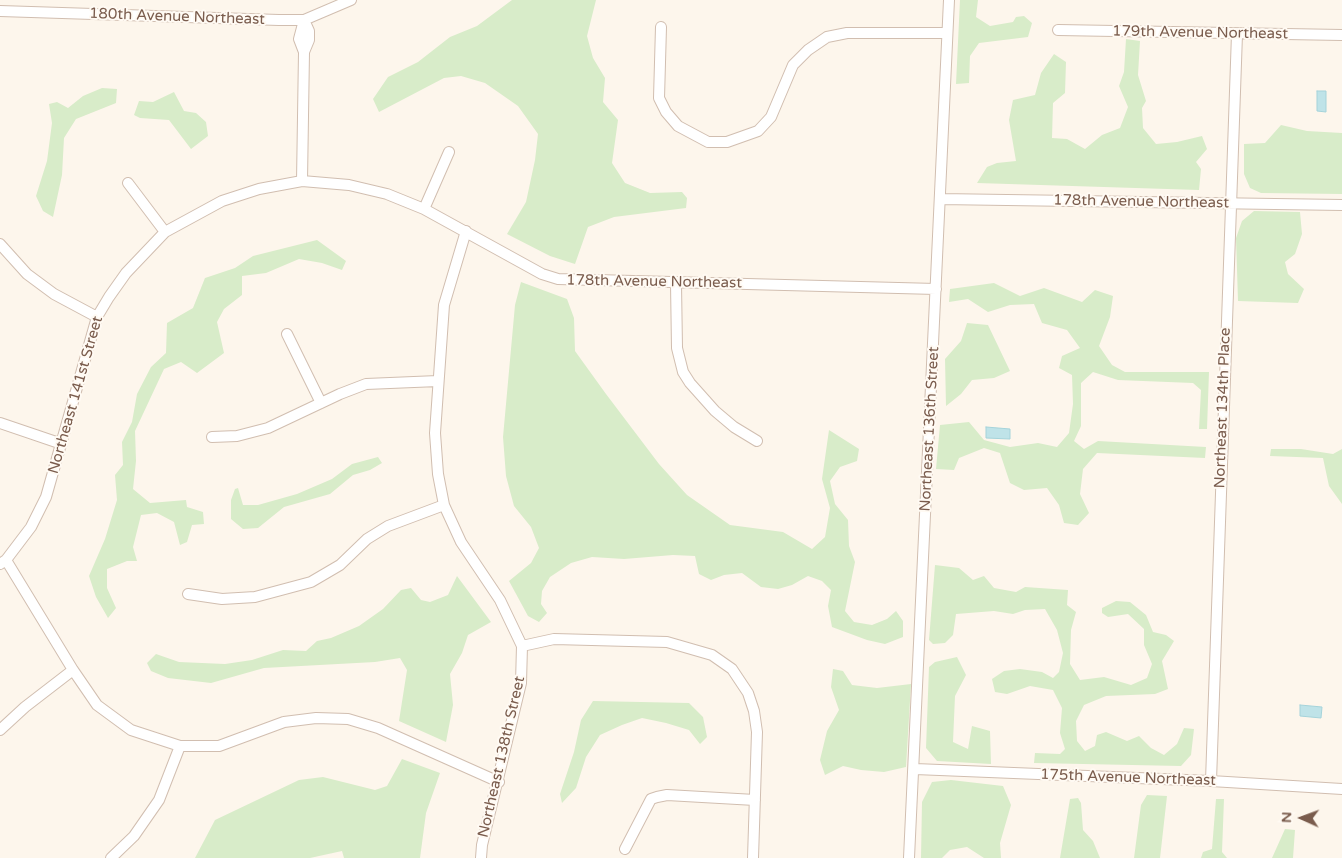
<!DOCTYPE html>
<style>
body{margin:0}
#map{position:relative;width:1342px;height:858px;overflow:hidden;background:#fdf6ec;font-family:"Varela Round",sans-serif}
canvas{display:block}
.north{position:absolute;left:1277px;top:793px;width:50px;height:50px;-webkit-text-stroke:4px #fffaf3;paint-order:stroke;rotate:272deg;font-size:14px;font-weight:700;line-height:20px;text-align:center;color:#7a5c4d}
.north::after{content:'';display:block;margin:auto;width:18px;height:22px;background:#7a5c4d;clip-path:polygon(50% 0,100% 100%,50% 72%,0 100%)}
</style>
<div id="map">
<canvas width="1342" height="858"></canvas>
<div class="north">N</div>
</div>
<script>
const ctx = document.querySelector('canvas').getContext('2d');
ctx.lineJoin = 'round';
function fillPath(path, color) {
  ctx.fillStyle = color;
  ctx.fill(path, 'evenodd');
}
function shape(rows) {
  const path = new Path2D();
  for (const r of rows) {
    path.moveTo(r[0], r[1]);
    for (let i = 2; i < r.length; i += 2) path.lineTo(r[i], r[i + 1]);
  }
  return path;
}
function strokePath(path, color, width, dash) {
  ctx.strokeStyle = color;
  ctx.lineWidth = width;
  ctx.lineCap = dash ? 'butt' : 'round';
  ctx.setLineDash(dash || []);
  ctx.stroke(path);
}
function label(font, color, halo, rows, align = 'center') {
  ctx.font = font + ' "Varela Round",sans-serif';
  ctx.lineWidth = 4;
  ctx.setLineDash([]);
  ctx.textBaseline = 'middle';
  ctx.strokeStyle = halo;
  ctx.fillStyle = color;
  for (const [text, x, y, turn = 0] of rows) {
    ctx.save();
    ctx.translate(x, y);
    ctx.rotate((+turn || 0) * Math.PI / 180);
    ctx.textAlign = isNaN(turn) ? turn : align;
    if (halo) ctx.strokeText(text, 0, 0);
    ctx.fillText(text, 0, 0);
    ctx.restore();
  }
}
fillPath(shape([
 [512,0,596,0,587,36,593,58,605,78,603,102,618,120,612,163,625,183,650,193,682,192,687,198,686,208,614,217,588,227,575,264,550,256,507,234,526,202,535,160,538,134,518,106,485,83,461,76,444,78,379,112,373,99,388,77,418,62,450,37,477,26],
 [960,0,978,0,976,17,990,26,1013,22,1016,17,1024,16,1032,23,1028,37,979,43,970,56,969,83,956,84],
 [1126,39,1140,41,1138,75,1146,101,1142,108,1143,128,1156,144,1177,142,1202,136,1207,149,1196,162,1201,169,1199,190,977,183,987,167,997,163,1016,161,1009,120,1013,100,1035,95,1041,73,1054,54,1066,62,1065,93,1053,103,1052,138,1067,139,1085,149,1102,135,1120,128,1128,107,1119,86,1124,72],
 [102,88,117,89,116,103,76,119,64,138,62,175,53,217,43,211,36,196,47,161,52,123,49,104,57,102,68,108,83,96],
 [174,92,184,111,196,113,206,122,208,136,191,149,169,120,140,118,134,115,139,101,153,102],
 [1281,125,1307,131,1342,133,1342,194,1261,193,1250,188,1244,174,1244,144,1265,143],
 [1254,211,1300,212,1302,234,1295,254,1285,262,1288,274,1304,289,1298,303,1238,301,1236,238,1242,221],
 [317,240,346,261,342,270,322,263,299,259,266,273,242,276,242,295,224,309,217,322,224,353,197,373,181,362,164,369,135,431,136,461,133,489,150,503,186,500,187,507,203,512,204,524,192,525,187,542,180,545,174,522,157,513,141,515,133,547,137,561,127,561,107,569,107,588,116,608,108,618,96,597,89,576,105,539,117,500,115,475,123,465,122,442,132,422,137,394,151,367,166,353,167,323,193,308,205,278,235,268,253,256],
 [521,282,567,299,574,318,575,351,606,394,659,464,687,495,730,525,783,532,812,549,825,537,830,508,822,479,829,430,859,449,857,461,840,467,830,481,835,504,848,520,849,546,855,562,845,611,854,622,872,625,887,619,896,611,903,621,903,637,885,644,867,640,832,627,828,606,831,590,822,581,808,576,792,585,778,589,761,587,742,573,724,575,711,580,699,574,695,556,673,555,624,559,592,557,571,563,550,577,542,591,541,604,547,613,539,622,528,616,509,581,531,563,539,548,531,527,514,506,506,476,503,437,515,305],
 [994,283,1020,296,1044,288,1082,302,1095,290,1113,296,1110,317,1099,346,1112,365,1125,372,1209,372,1207,429,1199,429,1201,390,1193,383,1118,380,1093,372,1081,383,1081,426,1074,441,1084,449,1098,441,1206,447,1205,458,1097,453,1083,469,1080,494,1089,513,1078,525,1064,523,1059,505,1047,488,1024,490,1010,483,1000,453,984,448,959,458,954,470,936,469,940,425,969,422,984,440,1010,447,1038,443,1057,447,1069,433,1073,404,1072,375,1059,368,1062,356,1080,348,1067,330,1042,323,1034,304,1010,305,988,312,968,299,949,302,950,289],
 [967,323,988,325,1010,371,994,378,972,380,961,394,946,406,945,359,961,341],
 [1271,449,1301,449,1333,454,1342,449,1342,504,1329,486,1323,458,1270,456],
 [378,457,382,463,370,470,353,475,330,494,284,507,258,528,243,529,231,519,231,500,235,489,238,488,243,505,258,505,297,494,332,479,352,464],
 [935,565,959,568,973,580,984,576,994,588,1016,592,1025,587,1068,590,1067,605,1076,612,1071,630,1070,664,1080,680,1104,677,1131,685,1147,678,1152,664,1144,645,1144,629,1128,614,1108,617,1102,613,1102,608,1116,601,1130,602,1146,615,1153,632,1166,635,1174,641,1162,661,1168,689,1155,694,1106,696,1084,705,1076,721,1077,741,1085,751,1095,746,1097,735,1106,732,1127,741,1139,736,1151,748,1164,755,1177,744,1184,728,1194,729,1191,755,1181,766,1034,763,1035,753,1060,754,1065,749,1060,733,1062,708,1053,690,1030,686,1007,694,995,692,992,679,1004,671,1020,669,1042,672,1053,678,1059,672,1063,653,1057,630,1045,609,1025,610,1013,614,994,611,956,614,953,635,945,643,933,644,929,640],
 [457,576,491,622,468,635,462,653,450,674,453,705,446,742,399,721,407,670,400,658,375,662,264,668,211,683,168,678,151,671,147,663,156,654,179,662,225,664,252,660,283,650,306,651,317,641,331,638,359,626,383,609,401,590,411,588,421,600,430,602,448,595],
 [957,657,966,675,955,696,953,742,968,749,972,726,990,731,991,764,937,761,926,748,929,667,935,662],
 [833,669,843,671,852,685,877,688,911,684,906,767,884,772,861,770,843,766,825,775,820,760,827,731,839,710,831,687],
 [593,701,689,703,703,717,707,737,700,744,689,730,666,723,642,718,622,725,600,735,586,757,576,788,562,803,560,794,574,752,581,720],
 [402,759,440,773,426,813,420,858,344,858,342,851,310,858,195,858,215,820,299,780,323,777,375,790,387,786],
 [951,780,1003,786,1011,805,1000,843,1001,858,984,858,967,847,950,850,942,858,921,858,922,802,932,782],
 [1147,795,1167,796,1160,858,1134,858,1141,805],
 [1078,798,1081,803,1083,830,1093,841,1100,858,1060,858,1070,799],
 [1216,799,1224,799,1222,852,1227,858,1201,858,1203,852,1212,849],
 [1285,829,1295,830,1293,858,1272,858]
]), '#d8ecc9');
const water = shape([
 [1317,91,1326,91,1326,112,1317,111,1317,91],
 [986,427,1010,429,1010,439,986,438,986,427],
 [1300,705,1322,707,1321,718,1300,716,1300,705]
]);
fillPath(water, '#bfe3e8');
strokePath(water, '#a5d3da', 1);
const street = shape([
 [0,11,279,20,304,20,351,0],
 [304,20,299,39,304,52],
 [661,27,659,98,666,112,678,126,708,142,727,142,758,131,771,117,793,65,808,50,827,37,847,33,947,33],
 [1058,30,1342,35],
 [302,181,304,52,309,40,309,31,304,20],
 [128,183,165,232],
 [940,199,1342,205],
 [424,209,449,152],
 [466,231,444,305,435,433,438,474,444,505,461,542,500,600,522,646,521,683,482,845,481,858],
 [0,244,27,274,54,294,97,317],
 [676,284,677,348,683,372,690,383,715,411,734,427,757,441],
 [287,334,321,403],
 [0,423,62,444],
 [212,437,237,436,268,428,340,394,366,384,438,381],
 [6,560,73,670,97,705,131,730,180,746,219,746,284,722,316,718,348,719,378,728,499,782],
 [0,564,6,560,31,527,46,497,97,317,109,297,126,273,165,232,222,201,259,189,302,181,349,185,387,194,424,209,542,274,558,279,936,289],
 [188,594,222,599,255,597,311,582,340,565,367,539,388,526,444,505],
 [522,646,554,639,667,642,712,655,732,669,748,693,754,711,757,732,753,858],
 [0,730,25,707,73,670],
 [915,769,1211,781,1342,789],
 [1211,781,1237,34],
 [625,849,651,799,657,797,667,795,755,800],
 [111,858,134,836,159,800,180,746],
 [909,858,949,0]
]);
strokePath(street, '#d1beb0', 12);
strokePath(street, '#fff', 10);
label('15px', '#7a5c4d', '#fffaf3', [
 ["180th Avenue Northeast",177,17,2],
 ["179th Avenue Northeast",1200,33,1],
 ["178th Avenue Northeast",1141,202,1],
 ["178th Avenue Northeast",654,282,1],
 ["Northeast 141st Street",76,395,-74],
 ["Northeast 134th Place",1223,408,-88],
 ["Northeast 136th Street",930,429,-87],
 ["Northeast 138th Street",502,757,-77],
 ["175th Avenue Northeast",1128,778,2]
]);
</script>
